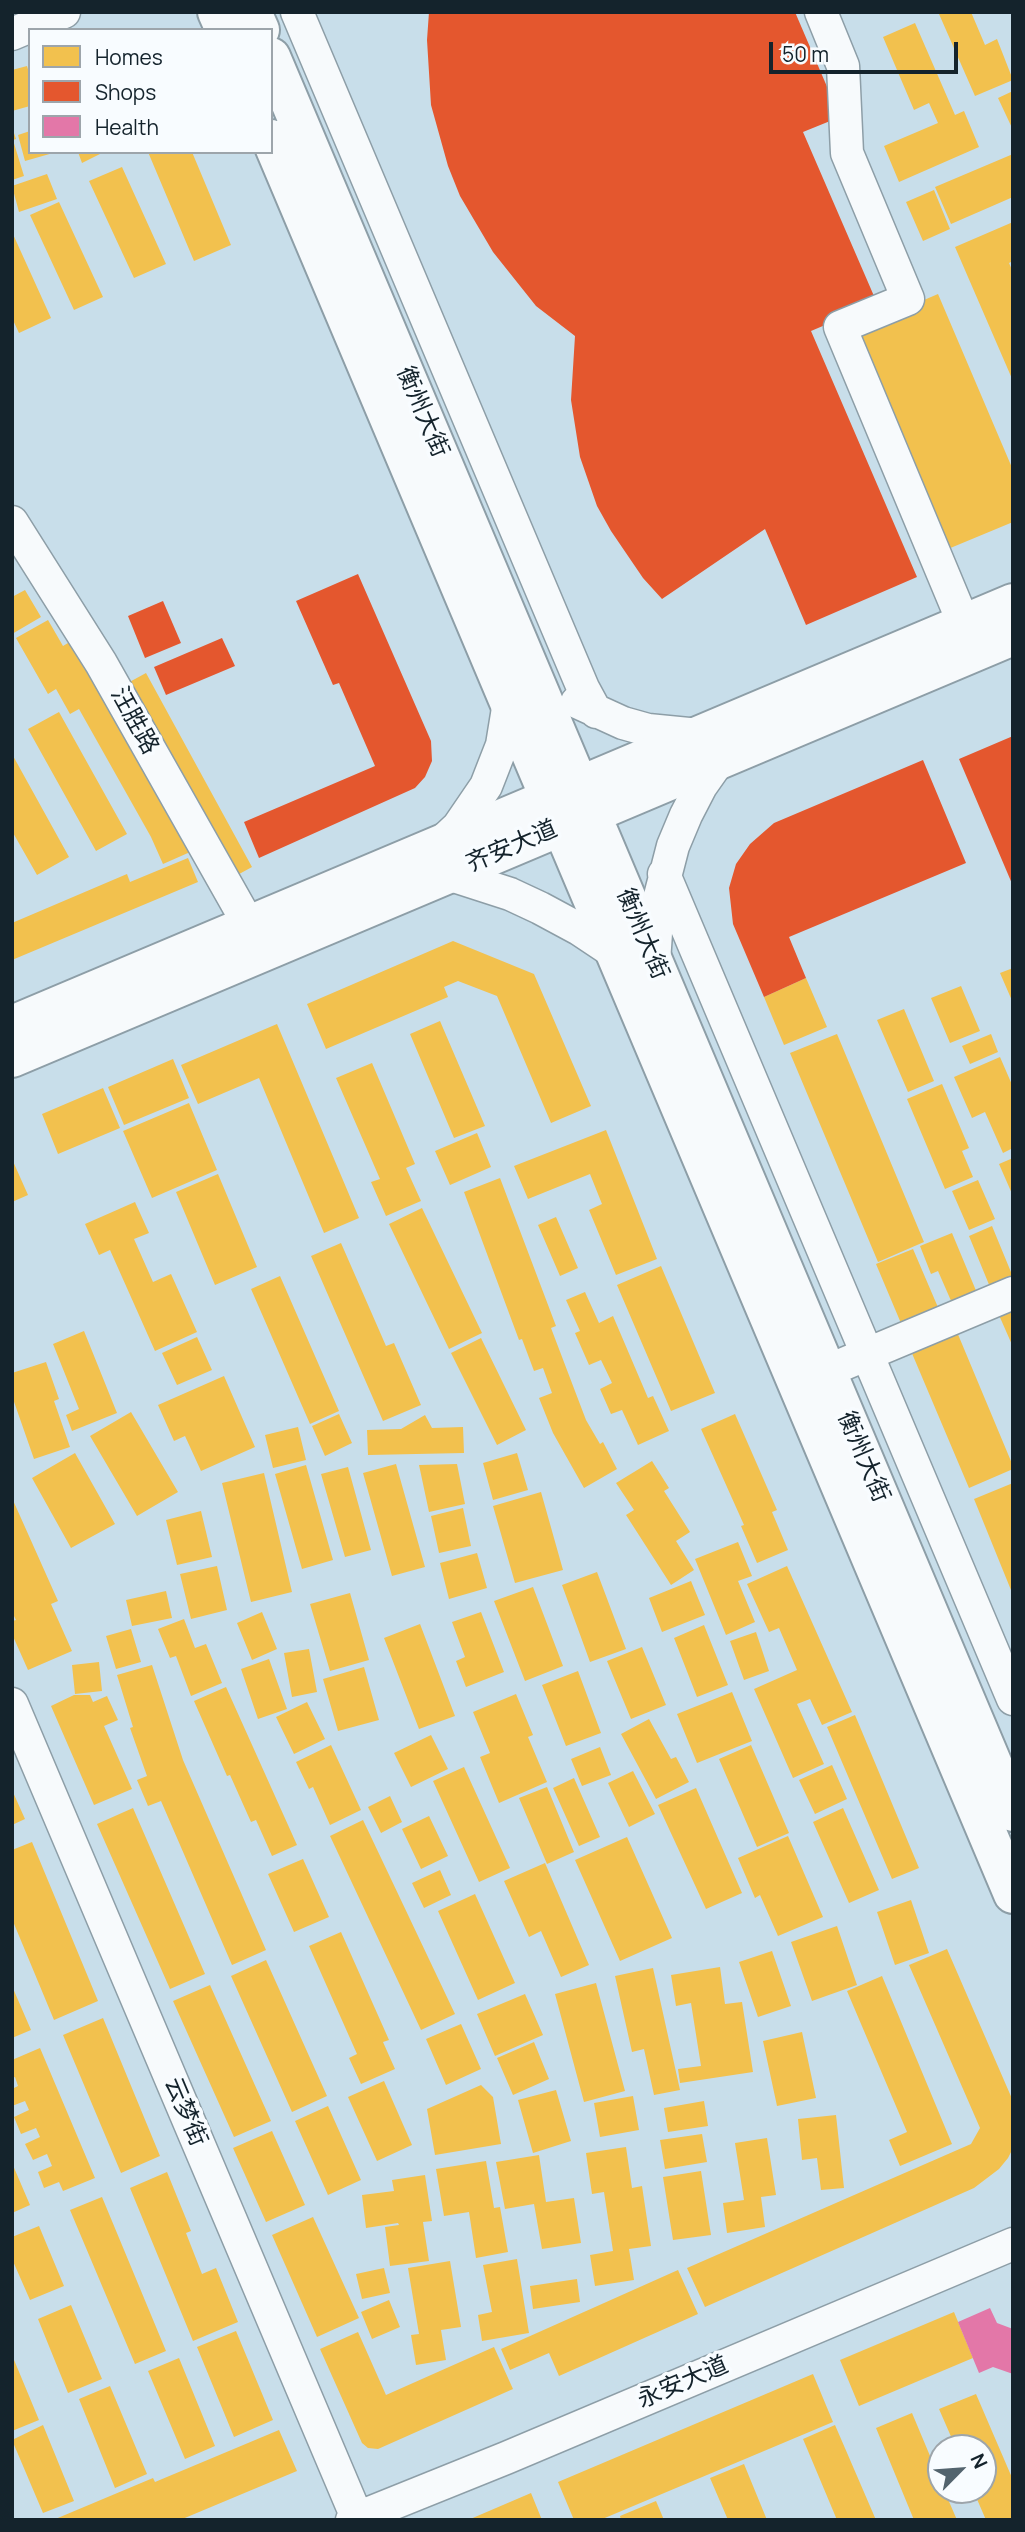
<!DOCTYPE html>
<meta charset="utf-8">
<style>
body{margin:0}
#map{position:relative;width:1025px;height:2532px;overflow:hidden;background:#c8deea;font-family:Manrope,sans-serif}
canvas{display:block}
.frame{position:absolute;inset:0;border:14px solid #14232c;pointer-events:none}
.legend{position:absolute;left:28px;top:28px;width:245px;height:126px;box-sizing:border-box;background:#f8fcff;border:2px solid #9da5ab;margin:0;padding:9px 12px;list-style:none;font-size:21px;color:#14232c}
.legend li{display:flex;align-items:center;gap:14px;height:35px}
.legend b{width:35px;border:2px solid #9da5ab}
.north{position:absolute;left:927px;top:2434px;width:70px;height:70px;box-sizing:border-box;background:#f8fcff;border:2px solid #9da5ab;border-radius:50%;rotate:65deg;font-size:19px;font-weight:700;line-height:28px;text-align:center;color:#14232c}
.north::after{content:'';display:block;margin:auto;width:24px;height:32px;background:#53646e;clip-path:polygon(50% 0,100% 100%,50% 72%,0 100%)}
.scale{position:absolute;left:769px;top:42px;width:189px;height:32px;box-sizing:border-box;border:4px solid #14232c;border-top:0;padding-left:9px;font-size:21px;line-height:24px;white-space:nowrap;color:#14232c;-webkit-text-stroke:5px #f8fcff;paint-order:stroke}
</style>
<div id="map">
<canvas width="1025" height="2532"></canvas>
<div class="frame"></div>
<ul class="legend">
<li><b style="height:19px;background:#f2c14e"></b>Homes</li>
<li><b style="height:19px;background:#e4572e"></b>Shops</li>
<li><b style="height:19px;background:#e377a8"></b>Health</li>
</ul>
<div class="north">N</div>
<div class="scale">50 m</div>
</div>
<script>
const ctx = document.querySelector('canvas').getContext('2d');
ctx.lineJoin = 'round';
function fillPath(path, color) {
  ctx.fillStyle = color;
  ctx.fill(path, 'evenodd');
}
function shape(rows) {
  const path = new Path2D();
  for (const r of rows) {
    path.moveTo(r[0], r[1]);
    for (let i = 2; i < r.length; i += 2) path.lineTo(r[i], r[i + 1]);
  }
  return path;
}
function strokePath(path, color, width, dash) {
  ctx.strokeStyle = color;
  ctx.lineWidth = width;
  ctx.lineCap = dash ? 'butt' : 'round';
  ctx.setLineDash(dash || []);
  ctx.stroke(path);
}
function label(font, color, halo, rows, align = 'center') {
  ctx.font = font + ' Manrope,"Noto Sans SC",sans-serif';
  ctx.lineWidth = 7;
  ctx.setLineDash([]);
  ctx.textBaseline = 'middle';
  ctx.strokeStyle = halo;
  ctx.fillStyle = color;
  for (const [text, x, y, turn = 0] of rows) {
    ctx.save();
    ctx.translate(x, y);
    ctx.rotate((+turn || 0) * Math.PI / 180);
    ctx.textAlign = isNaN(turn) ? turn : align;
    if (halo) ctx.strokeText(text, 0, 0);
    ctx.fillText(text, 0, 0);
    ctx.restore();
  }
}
fillPath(shape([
 [942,12,971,12,985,45,997,39,1013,80,975,96,939,14],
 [915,23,955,115,964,111,979,147,899,182,884,146,938,123,929,103,914,110,883,37],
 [27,66,30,76,30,106,12,111,12,70],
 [1013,91,1013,130,998,98],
 [13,130,16,139,13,140,24,176,12,180],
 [30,131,30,152,53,153,25,161,18,135],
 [78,152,104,152,82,163],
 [148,152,192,152,231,245,194,261],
 [1013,154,1013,197,951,224,935,187],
 [122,167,166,264,134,278,89,181],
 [47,174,57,199,19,212,12,186],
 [934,190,950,229,923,241,906,202],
 [59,202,103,297,74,310,30,215],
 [1013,222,1013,261,1009,263,1013,272,1013,381,955,247],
 [12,232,51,318,19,333,12,318],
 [938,294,1013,470,1013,522,948,549,854,330],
 [25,590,41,617,12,634,12,597],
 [48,620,63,646,78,637,197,849,163,864,151,837,79,709,70,714,56,689,48,694,16,638],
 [146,673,252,867,230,879,124,685],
 [59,712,127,834,96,851,28,729],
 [12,754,69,857,37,875,12,831],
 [188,858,198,882,12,960,12,923,127,874,130,882],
 [453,941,534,974,591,1106,551,1123,497,996,458,981,444,987,448,997,326,1049,307,1004],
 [1013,968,1013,1003,1000,973],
 [806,978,827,1027,784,1045,764,997],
 [961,986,980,1031,950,1043,931,998],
 [904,1009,934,1081,908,1092,877,1020],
 [440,1021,485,1126,454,1138,410,1034],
 [277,1024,359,1218,324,1233,259,1078,198,1104,181,1065],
 [837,1034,924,1242,878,1262,790,1053],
 [991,1034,998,1052,970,1064,962,1046],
 [1000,1057,1013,1087,1013,1148,1003,1153,985,1112,972,1118,954,1077],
 [173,1059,189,1098,124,1125,108,1087],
 [372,1063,415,1164,406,1168,421,1201,386,1216,371,1182,380,1179,336,1078],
 [942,1084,969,1148,962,1151,973,1177,945,1189,907,1099],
 [103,1088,120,1128,58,1154,42,1114],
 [189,1103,217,1170,152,1198,123,1131],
 [606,1130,657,1259,616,1275,589,1210,602,1204,590,1174,528,1199,514,1166],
 [477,1133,491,1167,450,1185,435,1151],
 [1013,1158,1013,1196,999,1164],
 [12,1159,28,1195,12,1202],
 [218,1174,257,1267,215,1285,176,1192],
 [500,1178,556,1326,551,1328,586,1420,600,1444,603,1442,617,1469,584,1488,553,1433,539,1398,552,1393,543,1368,534,1371,522,1339,519,1340,464,1192],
 [978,1180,995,1219,969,1230,952,1191],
 [135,1202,149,1233,134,1239,153,1282,171,1274,197,1332,155,1351,110,1250,99,1255,85,1224],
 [422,1208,482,1333,449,1349,389,1224],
 [556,1217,578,1268,560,1276,538,1225],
 [992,1226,1013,1277,990,1287,969,1236],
 [952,1233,977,1293,952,1303,938,1271,931,1274,920,1246],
 [341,1243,386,1346,394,1343,421,1405,383,1421,311,1256],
 [913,1249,940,1312,903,1328,876,1264],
 [661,1266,715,1393,671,1411,617,1285],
 [280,1276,339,1411,310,1424,251,1289],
 [585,1292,599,1323,613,1316,648,1398,653,1396,669,1431,638,1445,622,1410,611,1414,600,1389,612,1383,601,1360,589,1365,575,1333,580,1331,566,1300],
 [1013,1298,1013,1347,995,1306],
 [84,1331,117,1413,72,1431,66,1415,79,1409,53,1344],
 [957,1332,1013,1466,1013,1469,969,1488,911,1351],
 [197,1337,212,1370,177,1385,162,1353],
 [481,1338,526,1430,497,1445,451,1353],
 [46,1362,59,1399,54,1401,70,1447,34,1459,12,1396,12,1373],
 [224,1376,255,1447,201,1471,185,1436,174,1441,158,1405],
 [131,1412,178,1492,137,1516,90,1436],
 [339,1414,352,1443,325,1456,312,1426],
 [735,1414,777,1510,772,1512,788,1550,757,1563,741,1526,744,1525,701,1429],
 [425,1415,432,1428,463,1427,464,1453,368,1455,367,1430,401,1429],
 [298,1427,306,1460,273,1468,265,1435],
 [75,1453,115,1524,71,1548,32,1478],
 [517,1453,528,1490,493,1500,483,1463],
 [652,1461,669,1488,664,1491,690,1532,676,1541,694,1570,671,1585,626,1515,634,1510,616,1483],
 [396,1464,425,1567,392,1576,363,1473],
 [457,1464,465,1504,429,1512,419,1465],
 [306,1465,333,1560,302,1569,275,1474],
 [348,1467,371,1550,345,1557,321,1474],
 [264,1473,292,1592,251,1602,222,1483],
 [1013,1483,1013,1595,974,1499],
 [541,1492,563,1570,515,1583,493,1506],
 [12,1498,58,1601,51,1604,72,1651,28,1670,12,1634,12,1621,16,1620,12,1612],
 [463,1508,471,1546,439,1553,431,1516],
 [201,1511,212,1557,177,1565,166,1520],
 [738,1542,752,1576,738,1581,755,1622,726,1635,695,1559],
 [477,1553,487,1588,449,1599,440,1563],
 [217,1566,227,1610,191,1619,180,1574],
 [787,1566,852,1712,822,1725,810,1699,797,1704,824,1764,793,1778,754,1689,797,1670,779,1628,769,1632,747,1584],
 [597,1572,626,1649,590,1662,562,1585],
 [691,1581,705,1615,662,1632,649,1598],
 [533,1587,563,1666,525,1681,494,1601],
 [166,1591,172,1618,132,1626,126,1600],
 [350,1593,369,1660,330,1671,310,1604],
 [262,1612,277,1649,252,1660,237,1623],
 [481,1612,504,1672,466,1687,456,1661,465,1657,452,1622],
 [184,1619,195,1648,206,1644,222,1683,191,1696,176,1656,170,1658,158,1629],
 [420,1624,455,1716,419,1729,384,1638],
 [704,1625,728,1685,697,1697,674,1638],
 [131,1629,141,1662,116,1669,106,1636],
 [756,1632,769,1671,744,1680,730,1641],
 [642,1647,666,1705,631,1719,607,1661],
 [309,1649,317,1692,292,1697,284,1653],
 [269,1659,287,1709,258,1719,241,1669],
 [99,1662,102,1691,75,1694,72,1665],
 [152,1665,183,1760,266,1950,232,1965,161,1801,148,1806,137,1780,147,1776,130,1728,133,1727,117,1675],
 [364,1667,379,1720,338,1731,323,1679],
 [578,1671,601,1733,566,1746,542,1685],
 [226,1687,297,1845,272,1856,256,1820,251,1822,230,1775,227,1776,194,1701],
 [732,1692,752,1741,697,1763,677,1714],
 [516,1694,533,1735,528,1737,547,1782,499,1803,480,1757,490,1753,473,1712],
 [74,1695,90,1695,93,1702,107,1696,118,1720,104,1726,132,1789,94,1805,51,1706],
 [307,1702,325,1739,294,1754,276,1717],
 [855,1715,919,1868,892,1879,827,1727],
 [649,1719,671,1759,676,1757,689,1782,656,1799,621,1734],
 [431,1735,448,1769,411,1787,394,1753],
 [331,1745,361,1810,330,1825,313,1787,309,1789,296,1762],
 [751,1745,789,1833,757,1847,719,1759],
 [600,1747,611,1775,582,1786,571,1759],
 [832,1765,847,1799,815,1814,799,1780],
 [464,1767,510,1868,479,1882,433,1781],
 [633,1771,655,1814,629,1827,608,1783],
 [574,1778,600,1837,579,1846,553,1788],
 [547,1787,574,1852,547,1864,519,1798],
 [696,1788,742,1893,706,1909,658,1805],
 [12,1790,25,1819,12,1825],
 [390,1796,402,1822,381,1833,368,1807],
 [133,1808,205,1974,170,1989,97,1824],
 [843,1808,879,1890,849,1903,813,1822],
 [429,1816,448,1856,421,1869,402,1829],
 [363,1820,455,2014,421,2030,330,1836],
 [788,1836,823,1917,778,1936,760,1895,755,1898,738,1858],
 [627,1837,672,1938,620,1961,575,1860],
 [32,1842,98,2001,54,2020,12,1919,12,1850],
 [303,1859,329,1917,294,1932,268,1874],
 [545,1863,589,1965,561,1977,541,1931,529,1937,504,1881],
 [440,1870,451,1895,424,1908,412,1883],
 [475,1894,515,1983,478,2000,438,1911],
 [911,1900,929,1953,895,1965,877,1912],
 [837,1926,857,1985,812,2001,791,1942],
 [341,1932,389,2040,383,2042,395,2069,361,2084,349,2058,357,2054,309,1946],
 [947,1949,1013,2101,1013,2148,1008,2158,999,2169,974,2188,705,2307,687,2268,971,2144,980,2128,909,1965],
 [772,1951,791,2006,758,2017,739,1962],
 [266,1960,327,2096,292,2112,231,1976],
 [720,1967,725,2004,742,2002,753,2072,680,2083,678,2069,701,2066,691,2003,676,2006,671,1975],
 [653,1968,680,2090,654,2095,644,2049,632,2052,615,1976],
 [882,1976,952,2144,900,2166,889,2140,907,2132,847,1991],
 [596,1983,625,2091,584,2102,555,1994],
 [210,1985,271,2121,234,2137,173,2001],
 [12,1986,31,2030,12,2038],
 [525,1994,543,2035,495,2056,477,2014],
 [103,2018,160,2156,121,2173,63,2035],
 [461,2024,481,2069,446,2085,426,2039],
 [802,2032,816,2098,777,2106,763,2041],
 [534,2042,549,2079,513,2095,497,2058],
 [40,2048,95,2178,63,2191,59,2182,44,2188,38,2172,52,2166,47,2154,33,2160,25,2144,40,2137,36,2128,21,2134,14,2117,29,2110,25,2101,12,2106,12,2089,18,2086,15,2077,12,2078,12,2060],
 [384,2081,412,2145,377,2161,348,2097],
 [481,2085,493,2097,501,2144,435,2155,427,2109],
 [556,2090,571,2141,533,2153,518,2100],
 [633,2096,639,2130,600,2137,594,2103],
 [704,2101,708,2126,668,2132,664,2108],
 [328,2106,361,2180,328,2195,295,2121],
 [836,2115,844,2188,821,2190,817,2158,802,2160,798,2119],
 [272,2131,305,2205,266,2222,233,2148],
 [702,2134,707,2162,665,2169,660,2140],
 [767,2138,776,2195,761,2197,765,2227,727,2233,723,2203,744,2200,735,2143],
 [626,2147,632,2188,642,2186,651,2246,629,2249,634,2280,595,2286,590,2255,613,2251,604,2192,592,2194,586,2153],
 [539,2155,546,2202,574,2198,581,2243,542,2249,534,2204,505,2209,496,2162],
 [486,2161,494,2208,500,2207,508,2252,476,2258,469,2212,444,2216,436,2169],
 [12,2163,30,2205,12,2213],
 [701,2171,711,2235,673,2240,663,2177],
 [167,2172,191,2231,186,2233,202,2274,216,2268,238,2322,193,2341,130,2188],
 [425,2175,432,2221,423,2222,429,2261,390,2266,385,2227,399,2225,398,2223,366,2228,362,2195,394,2191,392,2180],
 [102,2197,166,2351,135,2364,70,2210],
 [313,2217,359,2318,317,2337,272,2235],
 [39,2226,64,2286,30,2300,12,2259,12,2237],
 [517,2259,529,2333,482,2341,478,2315,492,2312,483,2265],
 [450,2261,461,2327,441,2330,446,2360,416,2365,411,2335,419,2334,408,2268],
 [384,2268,390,2293,362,2299,356,2274],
 [678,2270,698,2314,559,2376,549,2353,510,2370,501,2349],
 [577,2279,580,2302,533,2309,530,2286],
 [389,2300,400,2327,372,2339,361,2312],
 [71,2305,102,2379,68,2393,38,2319],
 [954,2312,973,2358,859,2406,840,2360],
 [236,2331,273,2420,234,2437,197,2347],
 [358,2332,386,2395,494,2347,513,2389,378,2449,368,2448,362,2443,320,2349],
 [12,2355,39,2420,12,2431],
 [179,2358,215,2446,185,2459,148,2371],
 [813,2374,833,2422,600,2520,574,2520,558,2482],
 [110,2386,147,2474,115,2488,79,2399],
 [976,2394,1013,2480,1013,2520,986,2520,973,2490,983,2490,983,2448,956,2448,939,2409],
 [912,2413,941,2482,941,2490,944,2490,957,2520,914,2520,876,2428],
 [43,2425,74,2501,43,2513,12,2440],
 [835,2425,876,2520,837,2520,803,2439],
 [279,2430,297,2471,180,2520,53,2520,153,2478,155,2482],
 [744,2464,767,2520,728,2520,710,2478],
 [531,2493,542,2520,468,2520],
 [656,2501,664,2520,621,2520,620,2516]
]), '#f2c14e');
fillPath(shape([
 [429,12,795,12,840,117,803,132,877,303,811,331,917,577,806,625,765,529,662,599,643,578,611,531,597,506,580,457,571,400,575,336,536,306,493,252,460,196,448,166,431,105,427,40],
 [358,574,431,741,432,761,425,777,415,788,259,858,244,822,375,766,339,683,333,685,296,601],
 [163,601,181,643,145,658,128,616],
 [222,638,235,666,166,695,154,667],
 [1013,736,1013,886,959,759],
 [923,760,966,863,789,937,806,978,764,997,733,924,729,888,736,864,750,844,774,823]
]), '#e4572e');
fillPath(shape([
 [990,2308,997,2323,1013,2329,1013,2374,993,2367,979,2373,958,2322]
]), '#e377a8');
const minor = shape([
 [297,12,583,688,596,712],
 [821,12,843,66,847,153,908,299,840,327,964,624],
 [12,34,64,12],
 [12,522,101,663,249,925],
 [577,702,623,723,648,730,699,735],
 [442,842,458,827,486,786,502,745,509,702],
 [448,874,510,894,540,908,579,929,615,953],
 [664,874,1013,1699],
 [654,962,658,904,673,846,686,815,701,786,720,759],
 [827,1371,1013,1293],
 [12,1704,358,2520],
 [352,2520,506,2458,1013,2244]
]);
const major = shape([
 [217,12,225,30],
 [252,12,260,30],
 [271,57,1013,1812],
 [271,139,1013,1894],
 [12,1025,1013,603],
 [12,1058,1013,636]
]);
strokePath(minor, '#8d9ea7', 35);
strokePath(major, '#8d9ea7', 42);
strokePath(minor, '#f7fafc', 32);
strokePath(major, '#f7fafc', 38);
label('24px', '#14232c', '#f8fcff', [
 ["衡州大街",422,412,67],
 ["汪胜路",134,721,61],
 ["齐安大道",512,847,-23],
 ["衡州大街",642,934,67],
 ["衡州大街",863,1457,67],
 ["云梦街",185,2112,67],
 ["永安大道",683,2383,-23]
]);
</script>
